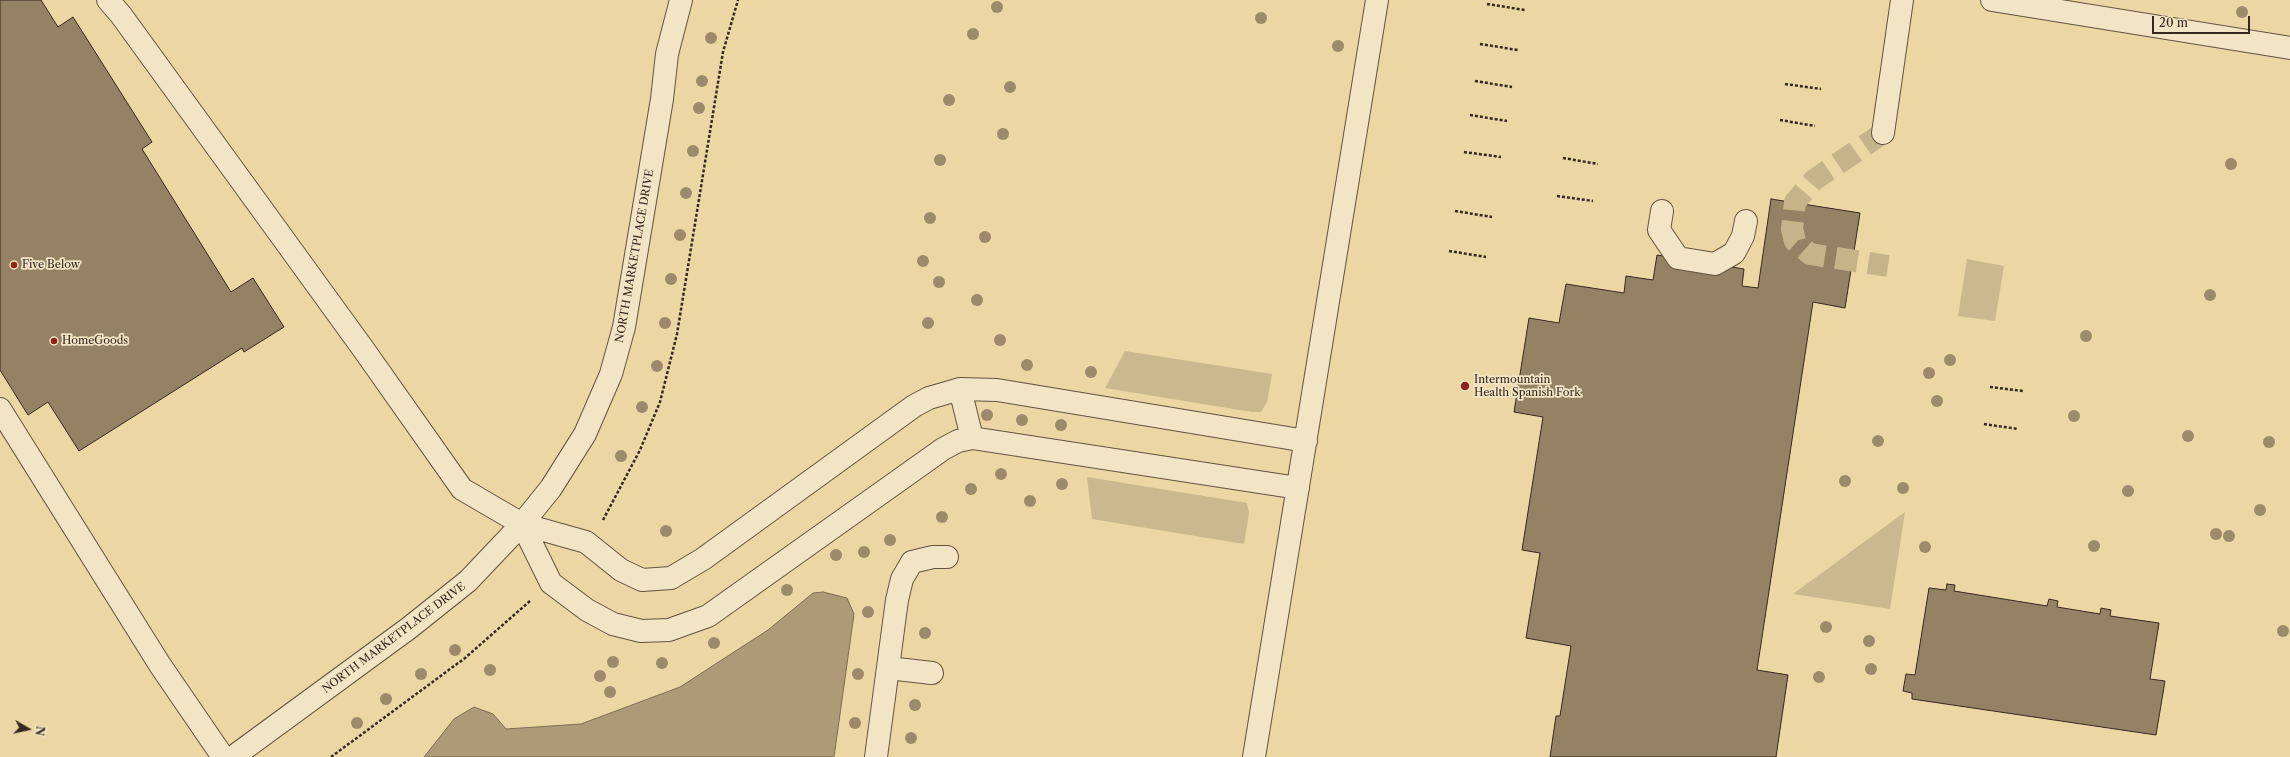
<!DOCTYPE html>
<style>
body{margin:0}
#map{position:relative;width:2290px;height:757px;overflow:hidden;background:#ebd6a4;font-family:"Libre Caslon Text",serif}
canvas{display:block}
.north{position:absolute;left:8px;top:709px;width:40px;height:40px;-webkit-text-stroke:3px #f2e4c4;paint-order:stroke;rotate:99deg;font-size:11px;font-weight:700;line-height:16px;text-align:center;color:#372721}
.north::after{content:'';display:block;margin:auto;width:14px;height:18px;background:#372721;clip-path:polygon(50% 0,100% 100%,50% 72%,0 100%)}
.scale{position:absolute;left:2152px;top:16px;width:98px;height:18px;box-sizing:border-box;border:2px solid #372721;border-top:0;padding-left:5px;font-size:12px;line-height:14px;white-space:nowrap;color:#372721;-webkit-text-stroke:3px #f2e4c4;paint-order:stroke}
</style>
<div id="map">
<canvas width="2290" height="757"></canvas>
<div class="north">N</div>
<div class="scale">20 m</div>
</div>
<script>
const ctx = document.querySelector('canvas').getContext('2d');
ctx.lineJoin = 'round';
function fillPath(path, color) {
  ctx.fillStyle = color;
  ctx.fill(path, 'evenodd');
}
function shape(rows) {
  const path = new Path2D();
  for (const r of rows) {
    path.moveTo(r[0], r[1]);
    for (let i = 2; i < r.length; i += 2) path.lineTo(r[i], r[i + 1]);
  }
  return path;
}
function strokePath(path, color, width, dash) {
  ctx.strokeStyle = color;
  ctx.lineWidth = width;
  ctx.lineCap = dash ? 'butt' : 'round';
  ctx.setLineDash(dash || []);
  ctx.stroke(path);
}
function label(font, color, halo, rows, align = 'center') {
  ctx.font = font + ' "Libre Caslon Text",serif';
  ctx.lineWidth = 3.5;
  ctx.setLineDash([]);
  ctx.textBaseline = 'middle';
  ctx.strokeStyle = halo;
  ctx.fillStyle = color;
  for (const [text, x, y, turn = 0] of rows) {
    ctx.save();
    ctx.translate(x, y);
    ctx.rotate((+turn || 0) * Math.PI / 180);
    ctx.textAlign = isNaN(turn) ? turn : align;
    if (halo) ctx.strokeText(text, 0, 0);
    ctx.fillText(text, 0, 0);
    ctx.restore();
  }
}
fillPath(shape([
 [1967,259,2004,266,1995,321,1958,316],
 [1125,351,1272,374,1267,402,1261,412,1252,412,1105,388],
 [1087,477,1247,503,1249,513,1244,544,1092,519],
 [1905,512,1890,609,1793,594]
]), '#ccb88e');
const water = shape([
 [823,592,847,598,854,614,834,757,424,757,454,719,474,707,493,714,506,729,581,724,680,687,768,630,813,593,823,592]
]);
fillPath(water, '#ae9a77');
strokePath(water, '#7e6c55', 1);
const building = shape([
 [0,0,41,0,58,27,73,17,152,142,142,149,231,292,253,278,284,327,244,352,242,348,79,451,48,402,28,415,0,370,0,0],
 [1771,199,1860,213,1845,308,1813,302,1757,670,1788,675,1776,757,1550,757,1556,716,1560,716,1571,646,1526,638,1540,553,1522,550,1543,417,1514,412,1529,318,1559,323,1566,284,1624,293,1626,276,1653,280,1657,255,1744,269,1742,286,1758,288,1771,199],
 [1947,584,1955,585,1954,591,2047,606,2049,599,2058,601,2057,607,2100,614,2101,608,2111,610,2110,616,2159,623,2150,679,2165,681,2156,735,1912,699,1912,693,1903,691,1906,674,1915,675,1929,588,1946,590,1947,584]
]);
fillPath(building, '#958265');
strokePath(building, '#372721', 1);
strokePath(shape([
 [1883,133,1814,180,1795,202,1792,229,1795,241,1810,254,1888,266]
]), '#c7b38a', 22, [22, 11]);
const minor = shape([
 [108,0,121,15,364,350,462,489,522,524,586,542,621,570,642,580,671,578,703,559,914,406,929,398,960,389,997,390,1306,441],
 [1992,0,2290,48],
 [1883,133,1902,0],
 [1662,211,1659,230,1678,258,1715,264,1734,253,1743,236,1746,221],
 [960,389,972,438],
 [0,409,160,665,223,757],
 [522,524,551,583,587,610,613,624,641,631,669,630,708,616,943,449,958,441,972,438,1298,488],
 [888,668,932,673],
 [233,757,409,628,468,581,522,524,551,488,585,434,611,374,624,327,662,99,667,54,681,0],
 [876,757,897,600,902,579,912,562,933,557,947,557],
 [1254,757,1377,0]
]);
strokePath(minor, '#645342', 24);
strokePath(shape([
 [1487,4,1525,10],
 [1480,44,1518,50],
 [1475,81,1512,87],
 [1785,84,1821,89],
 [1470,115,1507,121],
 [1780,120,1815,126],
 [1464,152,1501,157],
 [1563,158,1598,164],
 [1557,196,1593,201],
 [1455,211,1492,217],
 [1449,251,1486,257],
 [1990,387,2023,391],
 [1984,424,2018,429],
 [603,520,640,450,660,402,677,334,723,52,738,0],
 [331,757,465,658,530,601]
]), '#372721', 2.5, [3, 2]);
strokePath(minor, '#f2e4c4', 22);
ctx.fillStyle = '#9c8a6b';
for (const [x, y] of [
 [997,7],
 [2242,12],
 [1261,18],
 [973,34],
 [711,38],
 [1338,46],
 [702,81],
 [1010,87],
 [949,100],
 [699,108],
 [1003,134],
 [693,151],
 [940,160],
 [2231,164],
 [686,193],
 [930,218],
 [680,235],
 [985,237],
 [923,261],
 [671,279],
 [939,282],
 [2210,295],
 [977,300],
 [665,323],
 [928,323],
 [2086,336],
 [1000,340],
 [1950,360],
 [1027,365],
 [657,366],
 [1091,372],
 [1929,373],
 [1937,401],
 [642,407],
 [987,415],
 [2074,416],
 [1022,420],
 [1061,425],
 [2188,436],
 [1878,441],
 [2269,442],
 [621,456],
 [1001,474],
 [1845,481],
 [1062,484],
 [1903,488],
 [971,489],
 [2128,491],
 [1030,501],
 [2260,510],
 [942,517],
 [666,531],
 [2216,534],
 [2229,536],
 [890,540],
 [2094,546],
 [1925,547],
 [864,552],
 [836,555],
 [787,590],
 [868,612],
 [1826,627],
 [2283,631],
 [925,633],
 [1869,641],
 [714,643],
 [455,650],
 [613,662],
 [662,663],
 [1871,669],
 [490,670],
 [421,674],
 [858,674],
 [600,676],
 [1819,677],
 [610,692],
 [386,699],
 [915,705],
 [357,723],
 [855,723],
 [911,738]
]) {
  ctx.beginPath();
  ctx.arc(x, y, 6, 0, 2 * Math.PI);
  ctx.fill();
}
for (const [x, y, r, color] of [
 [14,265,4,"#8f2418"],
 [54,341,4,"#8f2418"],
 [1465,386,5,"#8f2418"]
]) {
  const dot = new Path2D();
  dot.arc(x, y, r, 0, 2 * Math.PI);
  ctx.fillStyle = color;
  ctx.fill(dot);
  strokePath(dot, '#f2e4c4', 1.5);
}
label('11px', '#372721', '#f2e4c4', [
 ["NORTH MARKETPLACE DRIVE",635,256,-80],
 ["NORTH MARKETPLACE DRIVE",394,638,-37]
]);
label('11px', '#372721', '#f2e4c4', [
 ["Five Below",22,265],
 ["HomeGoods",62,341],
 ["Intermountain",1474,380],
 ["Health Spanish Fork",1474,393]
], 'left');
</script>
